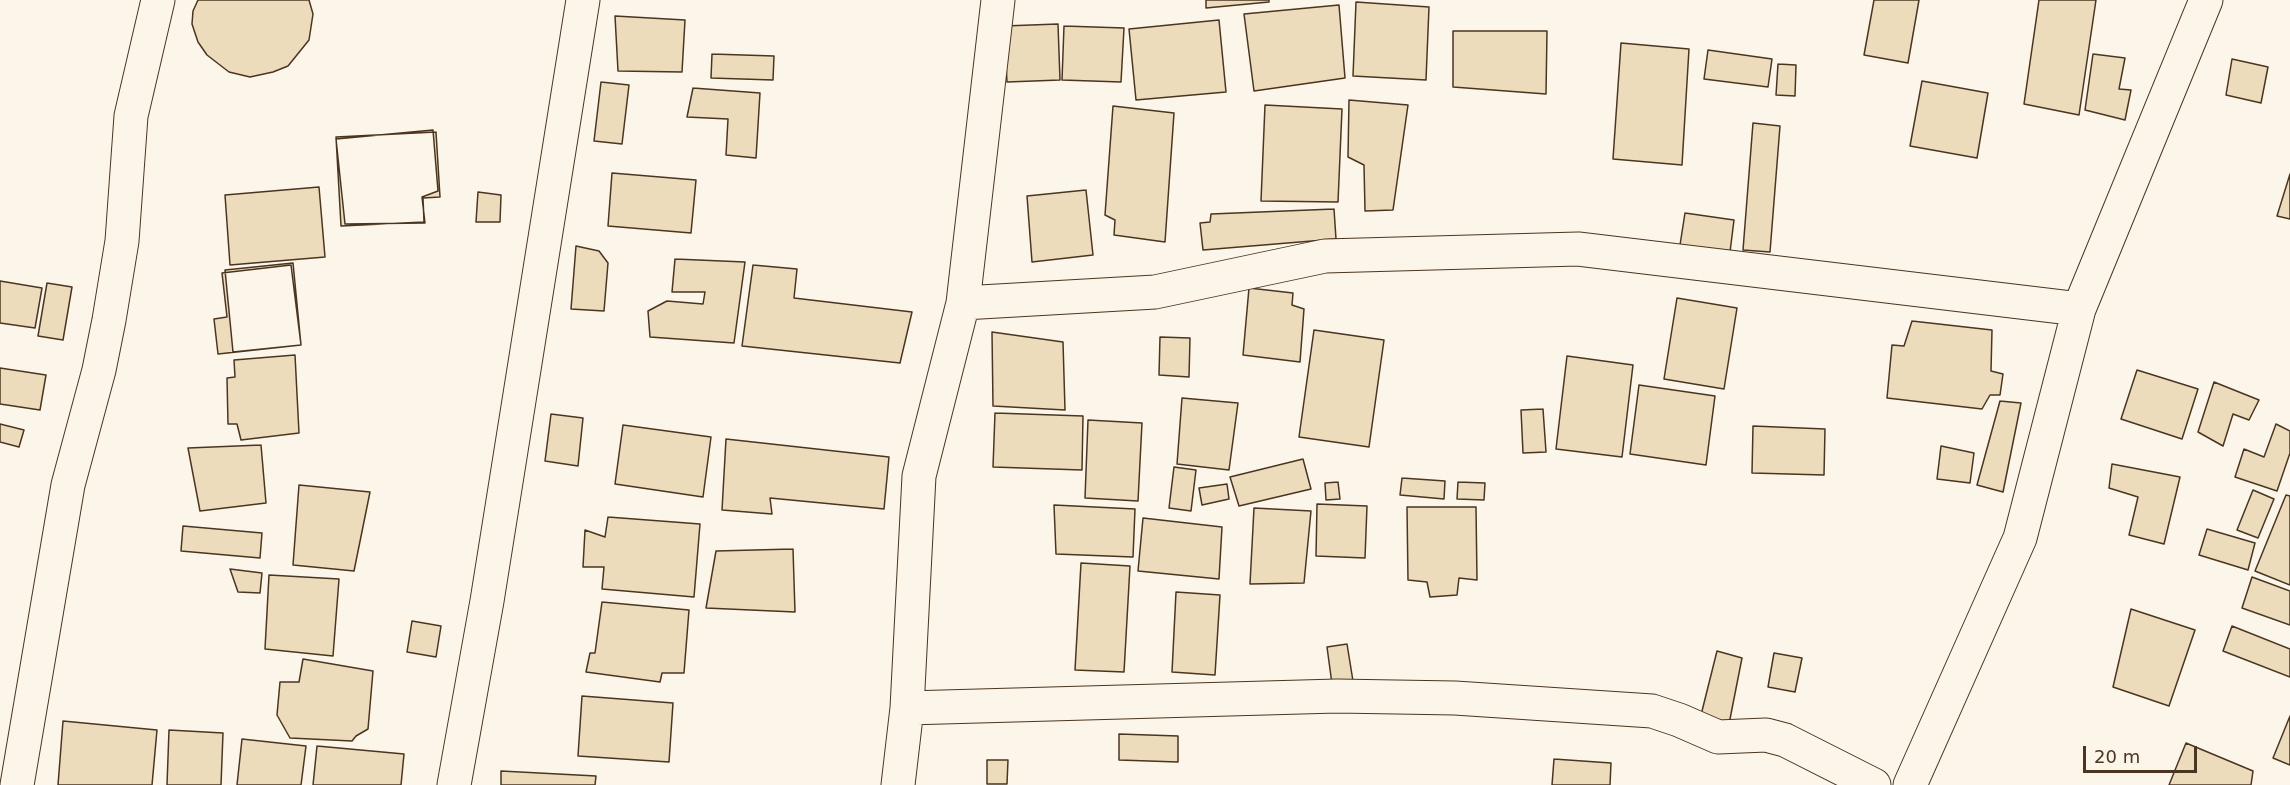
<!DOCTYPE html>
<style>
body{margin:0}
#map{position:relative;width:2290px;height:785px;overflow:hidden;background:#fbf6e9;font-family:"DejaVu Sans",sans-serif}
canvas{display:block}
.scale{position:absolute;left:2083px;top:746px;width:114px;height:27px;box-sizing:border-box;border:3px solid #4a3520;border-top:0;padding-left:8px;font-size:18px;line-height:21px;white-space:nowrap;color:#4a3520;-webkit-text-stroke:4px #fbf6e9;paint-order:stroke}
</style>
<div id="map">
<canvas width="2290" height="785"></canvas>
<div class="scale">20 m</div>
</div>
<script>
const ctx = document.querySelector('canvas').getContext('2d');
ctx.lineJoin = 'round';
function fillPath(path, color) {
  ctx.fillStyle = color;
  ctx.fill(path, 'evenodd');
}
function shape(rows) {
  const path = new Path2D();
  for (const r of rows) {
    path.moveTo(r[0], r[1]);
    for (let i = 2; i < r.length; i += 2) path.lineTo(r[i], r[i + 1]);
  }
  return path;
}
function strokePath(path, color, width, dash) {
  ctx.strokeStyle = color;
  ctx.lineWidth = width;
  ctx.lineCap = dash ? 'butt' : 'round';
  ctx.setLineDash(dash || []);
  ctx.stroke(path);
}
const building = shape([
 [198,0,309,0,313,14,309,40,288,66,273,72,250,77,229,72,207,55,198,42,192,24,193,11,198,0],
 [1206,0,1269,0,1269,2,1206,8,1206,0],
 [1874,0,1919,0,1908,63,1864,55,1874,0],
 [2039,0,2096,0,2079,115,2024,104,2039,0],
 [1356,2,1429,7,1426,80,1353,76,1356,2],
 [1339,5,1345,78,1254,91,1244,14,1339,5],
 [615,16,685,20,682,72,618,71,615,16],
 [1219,20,1226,92,1136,100,1129,29,1219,20],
 [1058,24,1060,80,1007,82,1004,26,1058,24],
 [1064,26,1124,28,1121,82,1062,80,1064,26],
 [1453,31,1547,31,1546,94,1453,87,1453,31],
 [1621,43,1689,49,1682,165,1613,159,1621,43],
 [1708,50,1772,59,1768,87,1704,79,1708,50],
 [712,54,774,56,773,80,711,78,712,54],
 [2093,54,2125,58,2119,89,2131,90,2125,120,2085,110,2093,54],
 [2232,59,2268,67,2261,103,2226,95,2232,59],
 [1778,64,1796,65,1795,96,1776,95,1778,64],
 [1922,81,1988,93,1977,158,1910,146,1922,81],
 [601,82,629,85,622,144,594,141,601,82],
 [693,88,760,93,756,158,726,155,728,119,687,117,693,88],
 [1349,100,1408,105,1393,210,1365,211,1364,165,1348,157,1349,100],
 [1265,105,1342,109,1338,202,1261,201,1265,105],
 [1113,106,1174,113,1165,242,1114,235,1115,220,1105,215,1113,106],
 [1753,123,1780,126,1770,252,1743,250,1753,123],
 [433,130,438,191,422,197,425,223,345,224,336,139,433,130],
 [436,132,440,197,423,198,424,222,341,226,336,137,436,132],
 [612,173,696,180,691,233,608,226,612,173],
 [2290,174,2290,219,2277,216,2290,174],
 [319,187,325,257,230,265,225,195,319,187],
 [1086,190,1093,255,1032,262,1027,196,1086,190],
 [478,192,501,195,500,222,476,222,478,192],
 [1334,209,1336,239,1203,250,1200,223,1210,222,1211,214,1334,209],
 [1685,213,1734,220,1730,252,1680,245,1685,213],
 [576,246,599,251,608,263,604,311,571,309,576,246],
 [675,259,745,262,734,343,650,337,648,311,667,301,703,304,705,292,672,292,675,259],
 [293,263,301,345,233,352,225,270,293,263],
 [291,265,301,345,218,354,214,319,227,317,222,273,291,265],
 [753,265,797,269,794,298,912,312,900,363,742,346,753,265],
 [0,281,42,288,35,328,0,323,0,281],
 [47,283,72,287,63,340,38,336,47,283],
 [1249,288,1293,293,1292,305,1304,309,1300,362,1243,355,1249,288],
 [1677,298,1737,308,1724,389,1664,379,1677,298],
 [1912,321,1992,330,1991,371,2003,374,2000,395,1990,395,1982,409,1887,398,1892,345,1904,346,1912,321],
 [1314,330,1384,340,1369,447,1299,437,1314,330],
 [992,332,1063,342,1065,410,993,406,992,332],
 [1160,337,1190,338,1189,377,1159,375,1160,337],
 [295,355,299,433,241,440,237,424,228,424,227,378,235,377,234,360,295,355],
 [1567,356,1633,365,1622,457,1556,449,1567,356],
 [0,368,46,375,40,410,0,404,0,368],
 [2137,370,2198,389,2182,439,2121,419,2137,370],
 [2214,382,2259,400,2249,420,2233,414,2223,446,2198,432,2214,382],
 [1639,385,1715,396,1706,465,1630,454,1639,385],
 [1182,398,1238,403,1229,470,1177,464,1182,398],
 [2000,401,2021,403,2003,492,1977,485,2000,401],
 [1543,409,1546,452,1523,453,1521,410,1543,409],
 [995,413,1083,416,1082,470,993,467,995,413],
 [551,414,583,418,578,466,545,461,551,414],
 [1088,420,1142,423,1138,501,1085,498,1088,420],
 [0,424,24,430,19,447,0,442,0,424],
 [2276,424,2290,431,2290,453,2277,491,2235,477,2244,449,2264,457,2276,424],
 [623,425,711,437,703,497,615,484,623,425],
 [1753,426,1825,429,1824,475,1752,473,1753,426],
 [726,439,889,457,884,509,770,498,772,514,722,510,726,439],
 [261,445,266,503,200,511,188,448,261,445],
 [1941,446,1974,453,1970,483,1937,479,1941,446],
 [1303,459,1311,489,1239,506,1230,477,1303,459],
 [2112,464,2180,477,2164,544,2129,535,2138,497,2109,488,2112,464],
 [1174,467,1196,470,1191,511,1169,508,1174,467],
 [1402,478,1445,481,1444,499,1400,495,1402,478],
 [1338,482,1340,499,1326,500,1325,483,1338,482],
 [1458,482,1485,483,1484,500,1457,499,1458,482],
 [1227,484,1229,499,1202,505,1199,488,1227,484],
 [299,485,370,492,354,571,293,565,299,485],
 [2253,490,2274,499,2258,538,2237,530,2253,490],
 [2286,495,2290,496,2290,585,2255,571,2286,495],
 [1317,504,1367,506,1365,558,1316,556,1317,504],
 [1054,505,1135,509,1133,557,1056,554,1054,505],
 [1407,507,1476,507,1477,580,1459,578,1457,595,1430,597,1427,582,1408,580,1407,507],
 [1254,508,1311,511,1304,583,1250,584,1254,508],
 [608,517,700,524,694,597,602,589,604,567,583,567,585,530,605,537,608,517],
 [1143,518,1222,527,1219,579,1138,571,1143,518],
 [183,526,262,533,260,558,181,551,183,526],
 [2207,529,2255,543,2248,570,2199,555,2207,529],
 [793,549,795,612,706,608,716,551,793,549],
 [1081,563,1130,566,1124,672,1075,670,1081,563],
 [230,569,262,573,260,593,238,592,230,569],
 [269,575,339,579,333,656,265,649,269,575],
 [2252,577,2290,591,2290,625,2242,608,2252,577],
 [1176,592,1220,595,1215,675,1172,672,1176,592],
 [602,602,689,610,684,673,662,673,660,682,586,672,590,653,595,653,602,602],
 [2131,609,2195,630,2169,706,2113,687,2131,609],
 [412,621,441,626,436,657,407,652,412,621],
 [2232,626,2290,649,2290,677,2223,651,2232,626],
 [1347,644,1353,681,1332,684,1327,647,1347,644],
 [1717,651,1742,658,1729,724,1701,715,1717,651],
 [1774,653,1802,658,1795,692,1768,687,1774,653],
 [303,659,373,671,368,729,356,736,352,741,290,738,277,715,280,682,299,682,303,659],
 [582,696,673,703,669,762,578,756,582,696],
 [2290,716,2290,765,2273,758,2290,716],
 [63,721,157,730,152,785,58,785,63,721],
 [169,730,223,733,221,785,167,785,169,730],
 [1119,734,1178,736,1178,762,1119,760,1119,734],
 [242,739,306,746,301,785,237,785,242,739],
 [2186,743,2253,771,2251,785,2169,785,2186,743],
 [317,746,404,754,401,785,313,785,317,746],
 [1554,759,1611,763,1610,785,1552,785,1554,759],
 [987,760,1008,760,1007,784,987,784,987,760],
 [501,771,596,776,595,785,501,785,501,771]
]);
fillPath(building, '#ecdcbc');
strokePath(building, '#4a3520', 1.5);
const minor = shape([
 [963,303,1155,292,1325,256,1578,249,2079,309],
 [907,708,1337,696,1455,698,1652,711,1679,720,1718,737,1766,735,1785,740,1874,785],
 [17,785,68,485,99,370,109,320,122,241,131,116,158,0],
 [454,785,487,601,583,0],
 [898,785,907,708,919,476,963,303,998,0],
 [1910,785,2020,538,2079,309,2206,0]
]);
strokePath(minor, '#4a3520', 35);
strokePath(minor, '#fbf6e9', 33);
</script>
